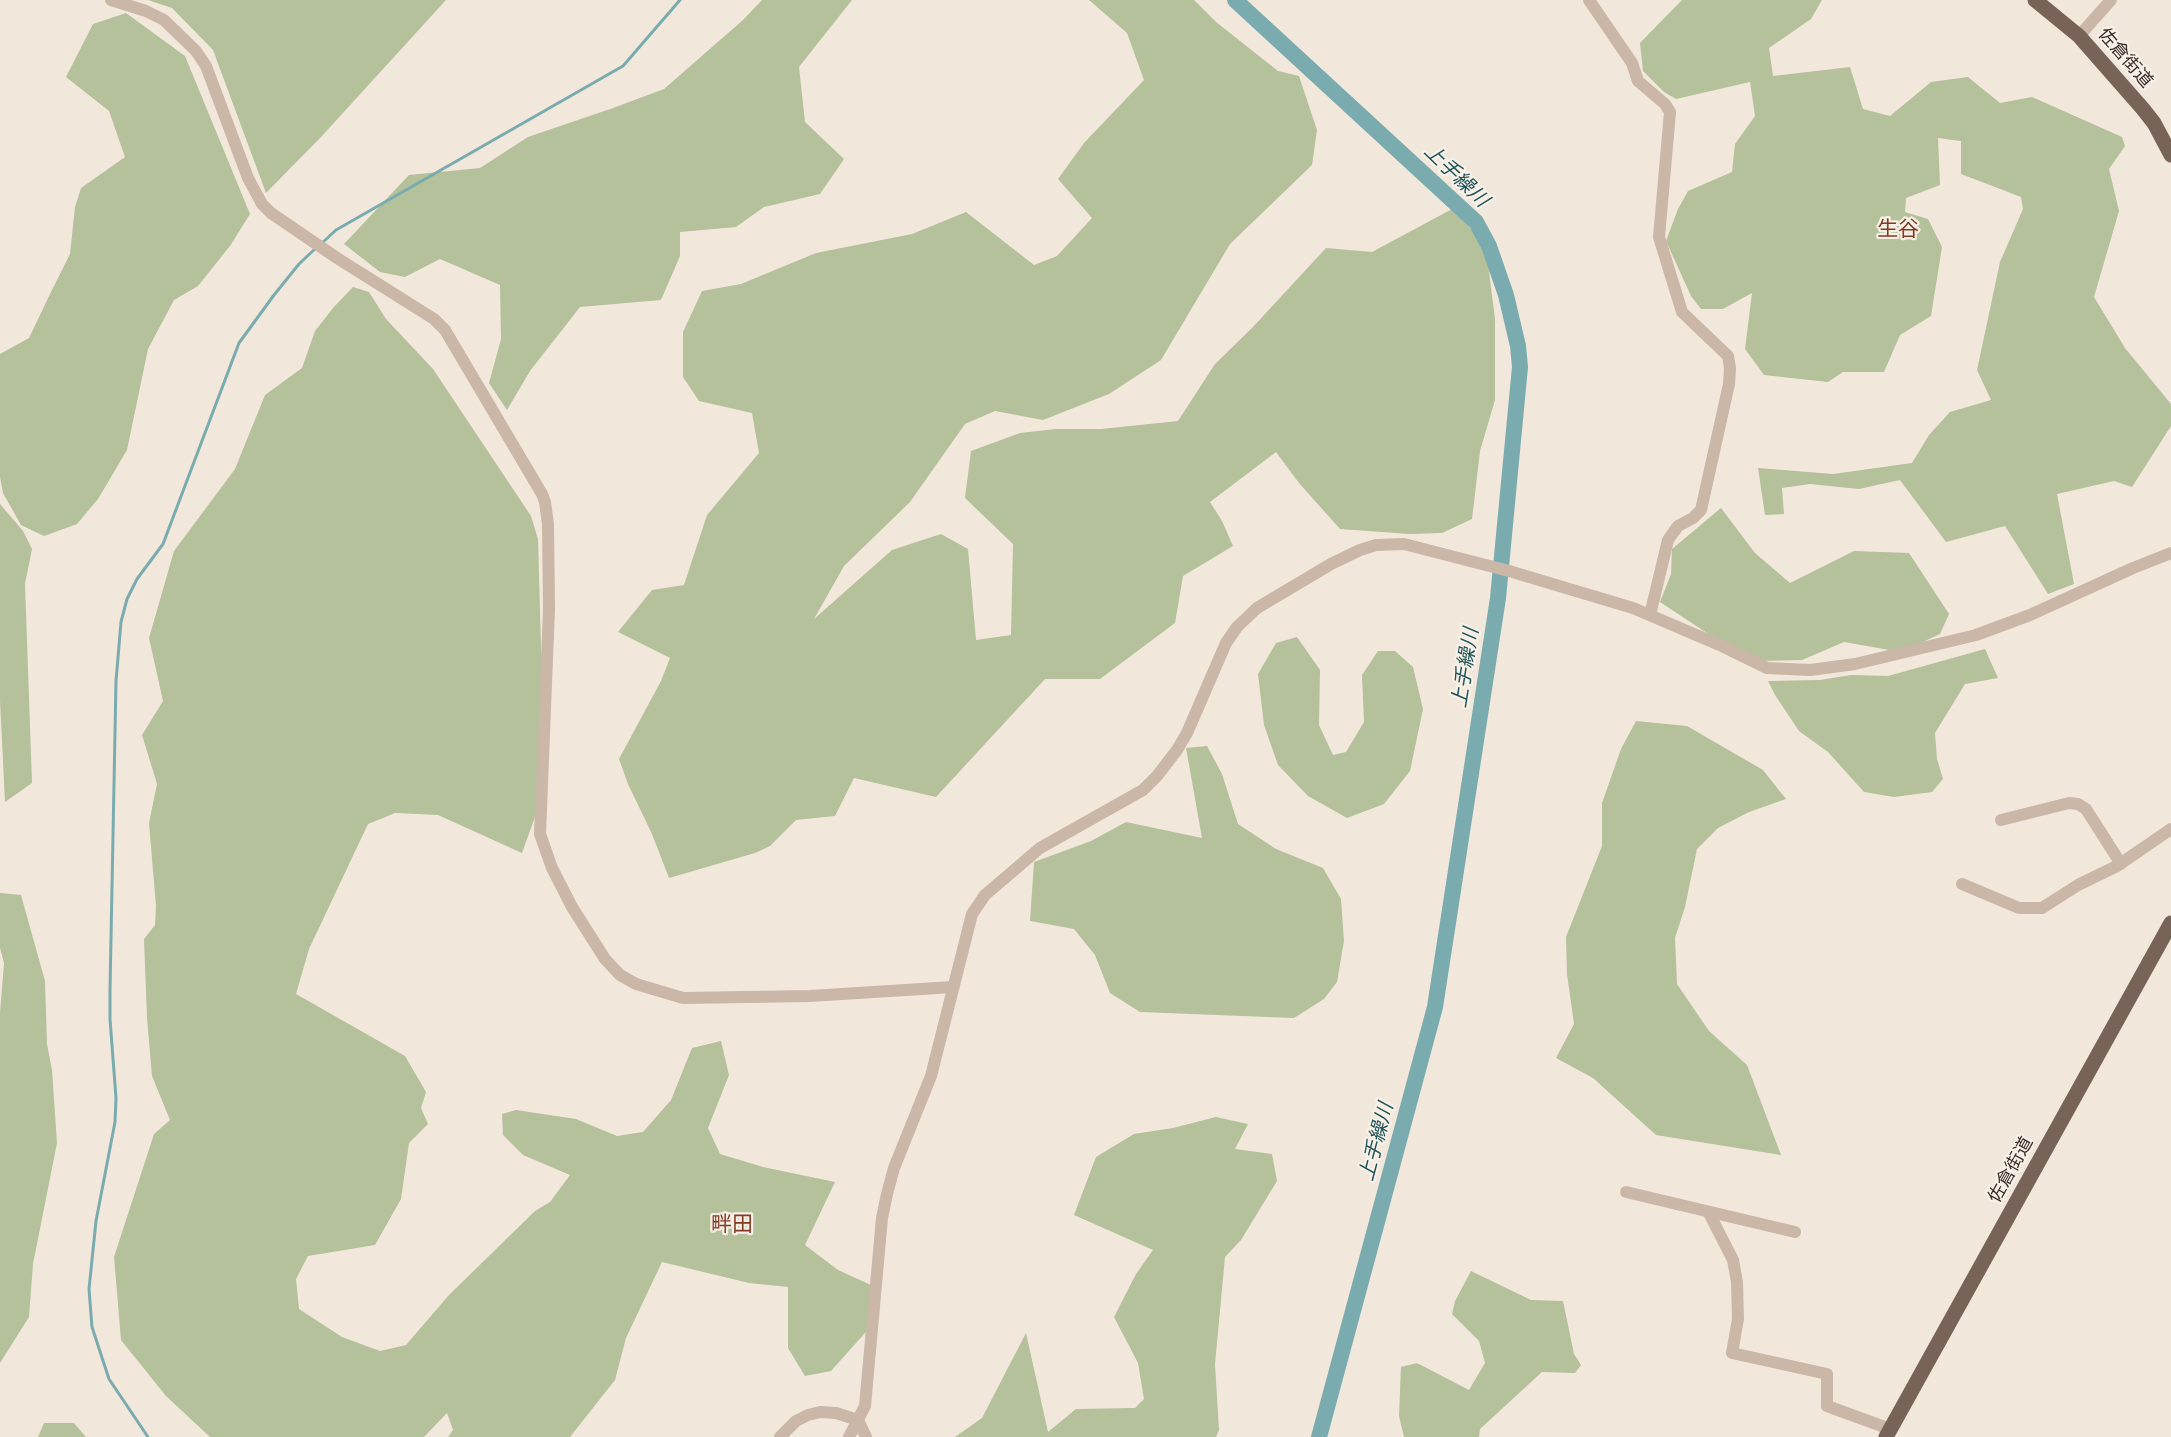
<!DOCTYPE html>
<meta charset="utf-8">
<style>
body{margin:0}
canvas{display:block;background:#f2e7db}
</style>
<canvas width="2171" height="1437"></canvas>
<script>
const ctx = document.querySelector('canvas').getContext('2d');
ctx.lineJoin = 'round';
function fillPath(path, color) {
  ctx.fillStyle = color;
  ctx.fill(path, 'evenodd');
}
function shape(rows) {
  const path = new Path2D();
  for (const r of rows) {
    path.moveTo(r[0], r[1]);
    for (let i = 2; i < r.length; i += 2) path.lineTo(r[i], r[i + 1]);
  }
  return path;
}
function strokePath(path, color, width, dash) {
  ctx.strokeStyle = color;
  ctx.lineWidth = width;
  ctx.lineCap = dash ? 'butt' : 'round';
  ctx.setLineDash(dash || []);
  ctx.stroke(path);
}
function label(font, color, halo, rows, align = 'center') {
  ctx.font = font + ' Manrope,"Noto Sans JP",sans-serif';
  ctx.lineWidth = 4.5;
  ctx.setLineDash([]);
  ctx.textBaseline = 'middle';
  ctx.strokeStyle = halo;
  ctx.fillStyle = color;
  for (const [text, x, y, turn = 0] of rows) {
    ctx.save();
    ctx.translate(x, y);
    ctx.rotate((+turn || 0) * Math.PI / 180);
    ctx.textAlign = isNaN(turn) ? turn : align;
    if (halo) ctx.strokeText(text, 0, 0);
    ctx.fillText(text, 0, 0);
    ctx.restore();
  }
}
fillPath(shape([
 [148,0,446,0,321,137,266,193,213,50,172,8],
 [762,0,852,0,799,67,805,122,844,159,820,194,764,207,736,227,680,232,680,256,661,300,580,307,530,371,507,410,489,383,501,339,500,285,440,259,405,277,380,272,344,244,409,175,480,168,528,137,613,108,664,89,743,20],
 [1089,0,1194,0,1216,22,1278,71,1299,76,1317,130,1312,165,1230,244,1161,360,1109,394,1043,420,995,411,965,424,910,502,844,566,814,619,892,550,941,534,968,549,976,640,1011,635,1013,544,965,498,971,451,1020,433,1056,429,1101,429,1178,421,1215,364,1252,328,1326,248,1372,252,1454,208,1486,248,1495,319,1495,400,1480,451,1472,519,1442,533,1410,534,1340,529,1299,483,1276,452,1210,502,1222,521,1233,546,1183,576,1175,623,1100,679,1045,679,936,797,854,778,835,816,796,820,770,846,755,853,669,878,652,834,628,784,619,759,661,681,670,658,618,632,652,590,684,585,707,515,759,453,752,413,699,401,683,377,683,332,702,291,741,284,816,253,912,234,966,212,1034,265,1057,256,1092,218,1058,179,1084,143,1144,80,1127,33],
 [1682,0,1822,0,1811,19,1769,48,1773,76,1850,67,1863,109,1890,116,1931,82,1968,77,2000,103,2032,97,2122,137,2125,146,2109,169,2119,211,2094,297,2125,348,2171,404,2171,426,2132,487,2114,481,2057,494,2074,584,2048,594,2005,526,1946,542,1900,480,1859,489,1810,484,1782,488,1784,514,1765,515,1758,468,1833,474,1912,463,1929,435,1950,412,1991,400,1977,370,2000,262,2023,209,2021,197,1961,174,1961,141,1938,138,1940,185,1906,198,1905,212,1928,219,1942,247,1931,316,1900,335,1884,372,1843,372,1828,382,1764,375,1745,349,1752,293,1723,309,1701,309,1691,296,1666,241,1678,209,1688,191,1732,172,1735,144,1755,116,1750,82,1676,99,1664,92,1643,71,1640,43],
 [126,13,185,56,250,214,230,246,198,286,174,300,148,349,127,450,98,499,77,524,44,536,21,525,3,493,0,477,0,354,29,338,51,292,70,254,75,207,81,188,125,157,109,111,66,77,93,24],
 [353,287,369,292,386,319,433,369,531,516,538,539,545,789,522,853,438,815,395,813,368,824,309,949,296,994,405,1056,426,1092,421,1108,428,1124,409,1143,401,1199,375,1245,308,1256,296,1279,299,1309,342,1337,380,1351,406,1345,449,1295,535,1211,550,1202,570,1175,523,1155,503,1135,502,1114,516,1110,576,1119,617,1136,643,1132,671,1100,692,1048,721,1041,729,1075,708,1128,720,1154,763,1167,835,1182,805,1245,838,1270,871,1285,873,1324,831,1371,805,1376,788,1348,788,1287,749,1283,662,1262,626,1338,615,1380,570,1437,448,1437,453,1430,447,1413,424,1437,210,1437,166,1396,121,1340,114,1257,154,1134,170,1120,152,1076,147,1018,144,939,155,925,156,906,149,823,157,784,142,735,163,701,149,638,174,551,235,469,265,395,302,368,315,331,333,308],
 [0,504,23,531,32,549,25,584,32,783,5,802,0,700],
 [1721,508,1755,553,1790,583,1854,551,1909,553,1949,614,1940,634,1901,652,1844,642,1802,660,1760,661,1710,635,1660,602,1671,574,1672,549],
 [1297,637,1320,670,1319,725,1333,755,1346,752,1364,722,1362,675,1378,651,1395,651,1413,667,1423,709,1410,771,1384,804,1347,818,1308,796,1278,765,1264,725,1258,674,1276,643],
 [1985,649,1998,678,1965,684,1935,733,1937,759,1943,779,1932,792,1894,797,1864,792,1828,752,1799,731,1775,695,1768,681,1820,680,1851,675,1888,676],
 [1636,721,1687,726,1763,770,1786,799,1749,812,1718,828,1697,849,1685,907,1675,938,1677,984,1709,1031,1747,1065,1781,1155,1656,1135,1593,1078,1556,1058,1574,1024,1567,974,1566,937,1602,846,1602,803,1621,749],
 [1207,746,1222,774,1238,824,1276,849,1323,868,1341,899,1344,941,1337,982,1324,999,1294,1018,1140,1012,1110,993,1095,955,1074,929,1030,921,1034,862,1091,841,1126,822,1202,838,1186,748],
 [0,893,21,895,45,981,47,1044,52,1070,57,1143,33,1264,29,1317,0,1363,0,1013,4,963,0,948],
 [1216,1117,1248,1124,1235,1149,1272,1154,1277,1181,1241,1240,1225,1257,1215,1364,1219,1430,1216,1437,955,1437,982,1418,1026,1333,1048,1432,1076,1409,1135,1408,1144,1399,1138,1363,1114,1317,1136,1274,1153,1250,1074,1215,1096,1157,1134,1134,1173,1128],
 [1471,1271,1531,1300,1563,1301,1574,1354,1581,1365,1575,1373,1542,1372,1480,1429,1479,1437,1404,1437,1399,1416,1401,1367,1417,1363,1469,1390,1485,1363,1479,1341,1452,1314,1455,1301],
 [44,1423,74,1423,86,1437,38,1437]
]), '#b4c19b');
strokePath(shape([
 [322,243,336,230,623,66,680,0],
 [148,1437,109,1379,92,1327,89,1289,96,1221,115,1122,116,1098,110,1019,110,990,116,681,121,622,127,599,137,579,163,544,239,343,274,295,299,264,317,247]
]), '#7aacaf', 3);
strokePath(shape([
 [1235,0,1476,222,1489,246,1506,295,1518,346,1520,367,1498,598,1435,1007,1319,1437]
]), '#7aacaf', 16);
strokePath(shape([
 [111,0,146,11,164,20,196,51,206,66,248,178,262,204,271,213,337,258,434,319,445,330,542,494,545,502,548,524,549,609,540,834,552,868,572,907,605,959,620,975,636,984,683,998,810,996,953,987],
 [1589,0,1632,63,1638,81,1665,104,1670,112,1659,237,1682,312,1728,356,1730,368,1729,384,1701,510,1693,518,1678,526,1668,540,1650,615],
 [2079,36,2111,0],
 [2001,820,2069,803,2078,804,2086,809,2121,864],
 [1962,884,2019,908,2042,908,2078,885,2117,866,2171,829],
 [1626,1192,1795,1232],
 [1709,1213,1733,1260,1737,1282,1738,1319,1732,1353,1827,1374,1827,1406,1890,1429],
 [780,1437,796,1421,808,1415,820,1412,836,1413,858,1420,866,1437],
 [849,1437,865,1406,882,1218,887,1194,894,1168,931,1076,972,914,985,895,1040,848,1143,790,1157,776,1177,750,1187,733,1226,643,1237,627,1257,608,1331,564,1360,550,1376,545,1404,544,1509,571,1633,608,1722,646,1767,668,1810,670,1855,664,1976,635,2030,615,2133,568,2171,553]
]), '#cab7a7', 12);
strokePath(shape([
 [2035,0,2079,36,2143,109,2154,123,2171,155],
 [1886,1437,2171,923]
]), '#786359', 15);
label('18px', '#362c28', '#f9f1e7', [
 ["佐倉街道",2125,58,49],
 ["佐倉街道",2011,1170,-61]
]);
label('italic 20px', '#1d5357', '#f9f1e7', [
 ["上手繰川",1456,176,44],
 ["上手繰川",1466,668,-81],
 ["上手繰川",1377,1142,-75]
]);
label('21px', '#853921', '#f9f1e7', [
 ["生谷",1898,230],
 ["畔田",732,1225]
]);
</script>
